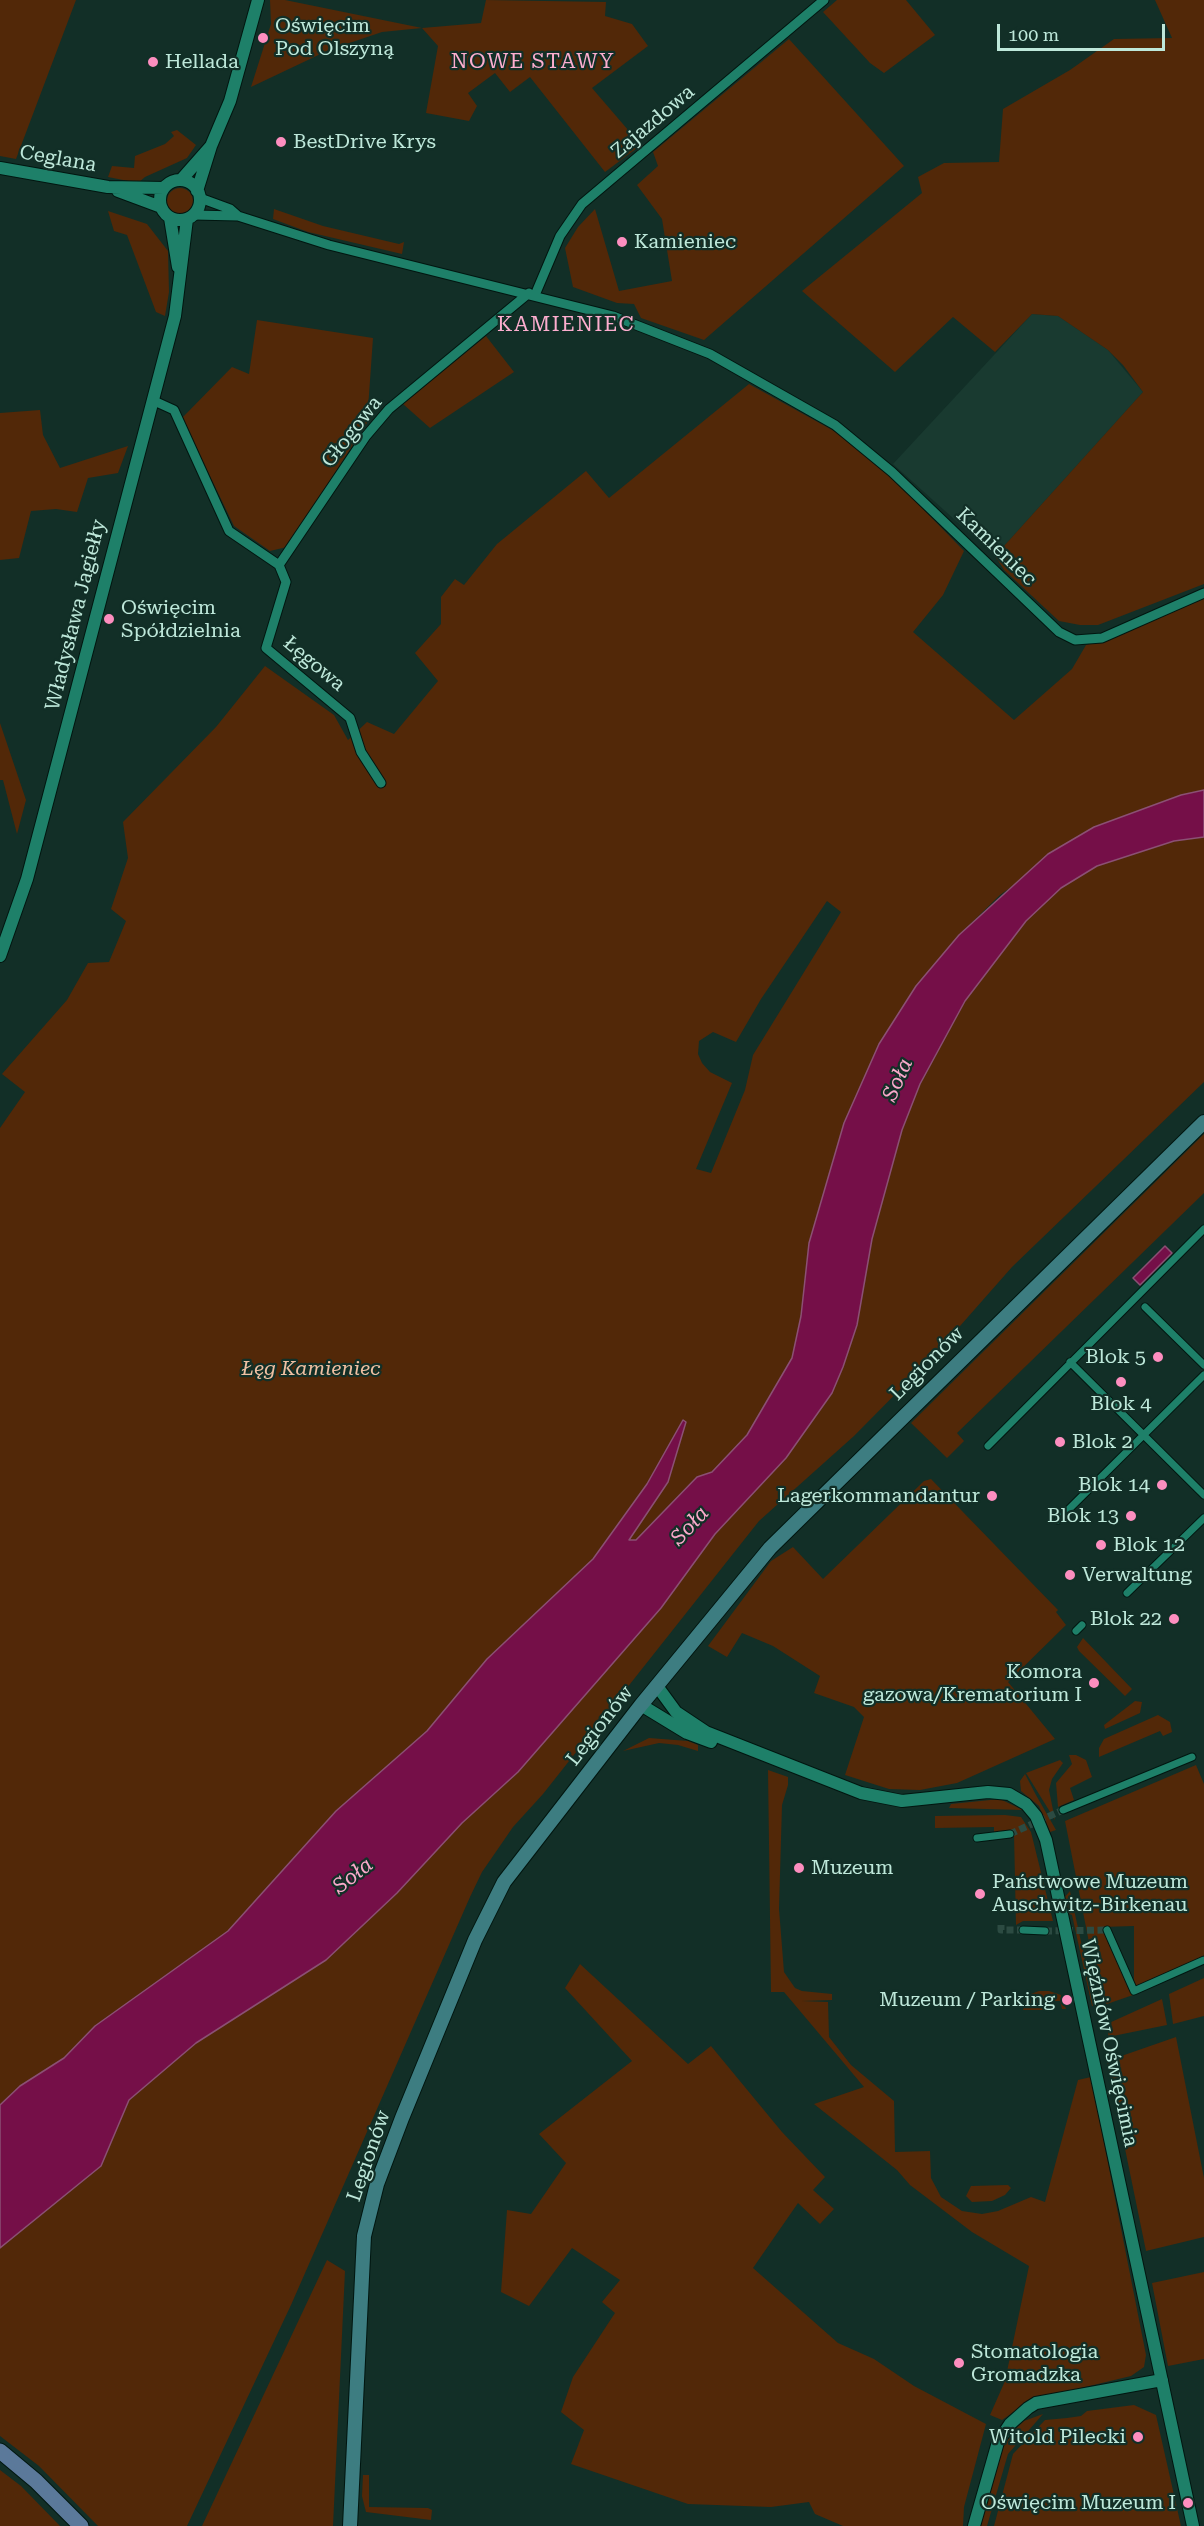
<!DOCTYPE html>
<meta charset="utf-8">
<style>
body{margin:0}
#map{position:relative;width:1204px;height:2526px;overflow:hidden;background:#122f27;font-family:"Roboto Serif",serif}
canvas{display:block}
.scale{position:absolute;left:997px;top:24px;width:168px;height:27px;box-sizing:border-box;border:3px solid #bee8da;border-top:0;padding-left:8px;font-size:18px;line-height:21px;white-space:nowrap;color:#bee8da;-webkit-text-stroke:4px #122f27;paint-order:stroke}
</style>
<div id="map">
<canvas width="1204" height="2526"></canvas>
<div class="scale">100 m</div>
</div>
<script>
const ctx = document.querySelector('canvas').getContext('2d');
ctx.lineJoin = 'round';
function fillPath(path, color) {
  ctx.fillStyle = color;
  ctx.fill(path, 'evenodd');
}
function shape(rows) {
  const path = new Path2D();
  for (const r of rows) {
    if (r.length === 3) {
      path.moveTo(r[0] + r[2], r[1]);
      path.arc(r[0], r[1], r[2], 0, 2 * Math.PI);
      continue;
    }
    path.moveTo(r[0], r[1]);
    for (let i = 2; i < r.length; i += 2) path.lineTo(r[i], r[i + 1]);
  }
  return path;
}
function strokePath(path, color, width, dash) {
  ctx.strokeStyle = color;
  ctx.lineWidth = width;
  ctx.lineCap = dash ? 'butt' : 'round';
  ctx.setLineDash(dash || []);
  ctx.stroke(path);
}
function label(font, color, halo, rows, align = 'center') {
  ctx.font = font + ' "Roboto Serif",serif';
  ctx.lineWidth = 4.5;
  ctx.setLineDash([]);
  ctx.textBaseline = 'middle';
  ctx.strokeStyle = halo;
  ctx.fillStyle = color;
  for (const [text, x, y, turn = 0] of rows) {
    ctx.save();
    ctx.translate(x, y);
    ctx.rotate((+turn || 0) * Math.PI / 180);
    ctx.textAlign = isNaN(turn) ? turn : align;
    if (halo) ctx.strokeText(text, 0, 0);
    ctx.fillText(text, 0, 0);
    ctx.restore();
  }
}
fillPath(shape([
 [1032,314,1058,316,1108,350,1143,392,995,556,893,464]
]), '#193a30');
fillPath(shape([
 [0,0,76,0,16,159,0,156],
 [270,0,285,0,422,28,481,23,486,0,606,2,605,16,632,24,648,46,592,88,641,145,605,172,530,77,510,92,495,73,468,93,477,106,469,121,426,113,438,46,422,28,382,32,329,50,251,87,271,24],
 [837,0,906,0,935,35,884,73,870,63,823,12],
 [1155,0,1204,0,1204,584,1098,625,1080,625,1059,621,1004,570,995,556,1143,392,1123,365,1108,350,1058,316,1032,314,995,352,953,317,895,372,802,291,922,193,918,177,944,163,999,162,1003,109,1070,70,1114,39,1172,38],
 [789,39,904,166,704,340,641,318,634,304,617,303,573,287,565,248,578,227,595,209,619,291,672,281,662,219,637,185,658,166,653,152],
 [177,130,196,145,187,158,145,177,138,183,108,177,112,166,134,168,135,156,165,144,174,136,171,132],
 [180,201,13],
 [274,209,323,226,399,244,404,242,402,254,308,232,273,219],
 [108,211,147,224,168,251,169,292,165,316,156,312,127,235,114,231],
 [257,320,373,338,367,423,287,547,270,551,234,526,182,418,232,367,249,374],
 [486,336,514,372,430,428,403,404],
 [749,384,843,436,890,475,964,551,943,595,913,632,1014,720,1072,669,1086,645,1113,637,1204,599,1204,790,1181,795,1094,827,1000,895,959,935,916,986,844,1123,809,1243,801,1316,792,1358,747,1435,712,1472,697,1477,636,1540,628,1540,668,1482,683,1420,647,1484,593,1559,487,1659,427,1731,336,1811,228,1931,95,2026,64,2058,20,2086,0,2105,0,1128,25,1092,2,1074,67,1000,88,963,109,962,126,921,111,909,128,858,123,822,216,727,265,666,334,715,348,740,367,722,394,734,438,681,415,653,441,624,441,597,455,579,464,585,497,544,586,471,609,498],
 [827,901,841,912,753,1055,745,1090,711,1173,696,1169,732,1083,710,1072,702,1063,698,1054,699,1041,713,1032,736,1042,761,999],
 [40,410,43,435,60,468,128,446,118,473,88,478,77,512,56,509,31,511,19,558,0,560,0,413],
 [0,723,26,800,17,834,3,780,0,780],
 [1204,837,1204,1082,1012,1267,938,1351,854,1436,759,1521,543,1794,513,1827,482,1872,470,1897,291,2305,187,2526,98,2526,39,2466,0,2436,0,2248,101,2166,129,2100,196,2043,326,1960,397,1893,462,1823,518,1772,661,1608,715,1534,786,1458,843,1367,857,1325,872,1239,902,1130,920,1084,965,1001,1026,921,1060,888,1097,866,1174,841],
 [1204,1134,1204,1193,957,1433,964,1441,947,1458,911,1423],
 [931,1479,1058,1610,1056,1612,1066,1625,1008,1682,1055,1739,957,1783,920,1790,889,1789,845,1775,864,1717,854,1707,814,1693,820,1676,773,1646,742,1633,727,1657,708,1646,771,1561,793,1547,823,1579,924,1481],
 [1083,1638,1132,1689,1125,1696,1079,1651,1077,1647],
 [1135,1701,1142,1702,1140,1713,1105,1729,1104,1725],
 [1158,1715,1170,1722,1172,1732,1163,1736,1160,1731,1099,1757,1099,1748,1104,1739],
 [649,1738,688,1741,698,1745,698,1751,678,1745,659,1743,623,1751],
 [1069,1755,1076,1755,1086,1760,1092,1777,1070,1788,1074,1800,1058,1807,1056,1783,1072,1764],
 [1060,1760,1063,1763,1052,1779,1049,1790,1055,1820,1026,1773],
 [1196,1765,1204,1784,1204,1956,1134,1988,1134,1926,1102,1927,1133,1995,1107,2004,1100,1998,1065,1821],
 [768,1770,788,1777,788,1785,782,1805,779,1909,784,1972,795,1988,802,1991,832,1994,832,2000,802,2001,828,2002,829,2037,851,2065,894,2101,895,2152,930,2151,931,2178,941,2197,962,2211,982,2214,998,2211,1031,2197,1045,2202,1078,2080,1091,2077,1146,2355,1144,2367,1131,2376,1031,2400,1002,2420,990,2415,1005,2381,1029,2266,972,2232,910,2185,897,2170,814,2104,864,2087,784,1992,771,1992],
 [1025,1774,1036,1795,1056,1830,1050,1832,1039,1806,1021,1791,1020,1781],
 [1000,1799,1023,1810,949,1808,951,1804],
 [1005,1815,1021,1817,1031,1832,1053,1921,1023,1921,1016,1925,1014,1834,994,1834,994,1827,935,1828,935,1816],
 [1070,1891,1095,2006,1092,2006,1072,1915,1068,1913,1064,1898],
 [580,1964,688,2064,711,2046,782,2132,825,2177,813,2190,834,2209,820,2224,798,2203,753,2268,838,2343,874,2359,914,2386,986,2424,964,2507,963,2526,843,2526,815,2514,809,2502,771,2507,688,2504,571,2464,584,2430,561,2412,573,2377,615,2313,602,2302,620,2280,572,2248,529,2306,501,2292,507,2210,531,2214,566,2163,539,2134,632,2061,565,1988],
 [1204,1978,1204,2016,1173,2024,1169,1994],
 [1049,1991,1061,1995,1066,2009,1062,2009,1060,2001,1044,2001,1044,2010,1023,2010,1028,1995,1039,1991],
 [1162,1999,1167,2025,1108,2037,1109,2023],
 [1176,2037,1204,2178,1204,2237,1146,2251,1107,2061],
 [1008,2185,1011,2188,1005,2195,992,2201,972,2202,966,2196,971,2186],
 [327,2260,345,2271,333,2526,202,2526],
 [1204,2272,1204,2359,1168,2366,1152,2283],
 [1134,2405,1156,2415,1181,2526,994,2526,1013,2454,1045,2420,1067,2418,1081,2416,1087,2411],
 [1043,2414,1008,2454,987,2526,980,2526,998,2459,1008,2436,1024,2421],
 [0,2470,21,2486,60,2526,0,2526],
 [363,2475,369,2475,369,2507,428,2508,432,2510,431,2520,366,2512,362,2496]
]), '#522808');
const water = shape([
 [1204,790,1204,837,1174,841,1097,866,1061,888,1026,921,965,1001,920,1084,902,1130,872,1239,857,1325,843,1367,832,1393,786,1458,715,1534,661,1608,518,1772,462,1823,397,1893,326,1960,196,2043,129,2100,101,2166,0,2248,0,2105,20,2086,64,2058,95,2026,228,1931,336,1811,427,1731,487,1659,593,1559,647,1484,683,1420,686,1422,668,1482,629,1540,636,1540,697,1477,712,1472,747,1435,792,1358,801,1316,809,1243,844,1123,879,1044,916,986,959,935,1048,854,1094,827,1181,795,1204,790],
 [1165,1246,1172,1253,1140,1285,1133,1278,1165,1246]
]);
fillPath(water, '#750f48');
strokePath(water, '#8b5074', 1.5);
strokePath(shape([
 [1010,1834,1063,1810],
 [1001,1925,1001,1930,1023,1930],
 [1045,1931,1107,1930]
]), '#2c4b42', 7, [7, 3.5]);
const pedestrian = shape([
 [1145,1307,1204,1365],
 [1070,1362,1204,1495],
 [988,1446,1204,1229],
 [1058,1520,1204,1375],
 [1127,1593,1204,1518],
 [1076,1631,1082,1625],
 [1063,1810,1192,1757],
 [977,1838,1010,1834],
 [1023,1930,1045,1931],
 [1107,1930,1134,1991,1204,1960]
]);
const minor = shape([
 [200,198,230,209,238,216],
 [194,215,238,216,329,245,613,316,710,354,835,425,892,472,1059,632,1075,640,1102,638,1204,593],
 [535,295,560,236,582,204,824,0],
 [152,400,174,410,229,531,279,565,286,582,266,648,350,718,361,752,381,783],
 [279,565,366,436,389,409,529,293]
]);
const tertiary = shape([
 [0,168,108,187,164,188],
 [180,200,20],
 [181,180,211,146],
 [118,191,161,207],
 [197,191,211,146,230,101,258,0],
 [170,218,178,267],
 [0,956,27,879,175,316,187,219],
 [657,1686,676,1712,706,1732,861,1793,902,1801,988,1792,1009,1794,1026,1804,1036,1816,1046,1840,1193,2526],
 [641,1705,687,1733,711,1742],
 [974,2526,998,2442,1010,2424,1028,2408,1036,2403,1162,2380]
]);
const secondary = shape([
 [350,2526,364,2236,377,2184,402,2118,475,1940,504,1882,641,1705,770,1548,1204,1122]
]);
const primary = shape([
 [0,2451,36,2481,81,2526]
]);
strokePath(pedestrian, '#001610', 9);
strokePath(minor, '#001610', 11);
strokePath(tertiary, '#001610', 14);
strokePath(secondary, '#001610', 16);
strokePath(primary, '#001610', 17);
strokePath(pedestrian, '#1e8069', 7);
strokePath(minor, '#1e8069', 9);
strokePath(tertiary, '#1e8069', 12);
strokePath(secondary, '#3d7d81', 14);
strokePath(primary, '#5b799a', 15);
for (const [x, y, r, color] of [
 [263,38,6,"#fd8ebf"],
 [153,62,6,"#fd8ebf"],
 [281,142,6,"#fd8ebf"],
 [622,242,6,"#fd8ebf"],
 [109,619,6,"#fd8ebf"],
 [1158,1357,6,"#fd8ebf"],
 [1121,1382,6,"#fd8ebf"],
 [1060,1442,6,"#fd8ebf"],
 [1162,1485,6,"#fd8ebf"],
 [992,1496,6,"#fd8ebf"],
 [1131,1516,6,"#fd8ebf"],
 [1101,1545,6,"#fd8ebf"],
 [1070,1575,6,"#fd8ebf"],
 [1174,1619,6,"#fd8ebf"],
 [1094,1683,6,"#fd8ebf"],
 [799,1868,6,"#fd8ebf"],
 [980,1894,6,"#fd8ebf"],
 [1067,2000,6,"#fd8ebf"],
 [959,2363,6,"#fd8ebf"],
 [1138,2437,6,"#fd8ebf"],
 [1188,2503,6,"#fd8ebf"]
]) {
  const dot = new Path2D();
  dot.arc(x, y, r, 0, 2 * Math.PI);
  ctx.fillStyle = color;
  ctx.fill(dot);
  strokePath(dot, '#122f27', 2);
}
label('20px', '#bee8da', '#122f27', [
 ["Oświęcim",275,26],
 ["Pod Olszyną",275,49],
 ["Hellada",165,62],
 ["BestDrive Krys",293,142],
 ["Kamieniec",634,242],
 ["Oświęcim",121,608],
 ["Spółdzielnia",121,631],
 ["Blok 5",1146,1357,"right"],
 ["Blok 4",1121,1404,"center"],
 ["Blok 2",1072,1442],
 ["Blok 14",1150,1485,"right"],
 ["Lagerkommandantur",980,1496,"right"],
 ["Blok 13",1119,1516,"right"],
 ["Blok 12",1113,1545],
 ["Verwaltung",1082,1575],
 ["Blok 22",1162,1619,"right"],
 ["Komora",1082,1672,"right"],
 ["gazowa/Krematorium I",1082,1695,"right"],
 ["Muzeum",811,1868],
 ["Państwowe Muzeum",992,1882],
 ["Auschwitz-Birkenau",992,1905],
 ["Muzeum / Parking",1055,2000,"right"],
 ["Stomatologia",971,2352],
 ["Gromadzka",971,2375],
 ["Witold Pilecki",1126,2437,"right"],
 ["Oświęcim Muzeum I",1176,2503,"right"]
], 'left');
label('20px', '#bee8da', '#122f27', [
 ["Zajazdowa",653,122,-40],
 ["Ceglana",58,159,10],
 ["Głogowa",352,432,-52],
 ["Kamieniec",996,547,44],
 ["Władysława Jagiełły",76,615,-76],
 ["Łęgowa",314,664,40],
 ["Legionów",927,1364,-45],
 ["Legionów",600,1726,-52],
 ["Więźniów Oświęcimia",1109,2043,78],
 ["Legionów",369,2156,-71]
]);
label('italic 20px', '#f0c0a2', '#122f27', [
 ["Łęg Kamieniec",311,1369]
]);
ctx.letterSpacing = '1.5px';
label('21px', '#fdaecf', '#122f27', [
 ["NOWE STAWY",533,62],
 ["KAMIENIEC",566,325]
]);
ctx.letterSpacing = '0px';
label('italic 21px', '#faa9cb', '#122f27', [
 ["Soła",898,1080,-66],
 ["Soła",690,1526,-47],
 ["Soła",353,1876,-38]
]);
</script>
